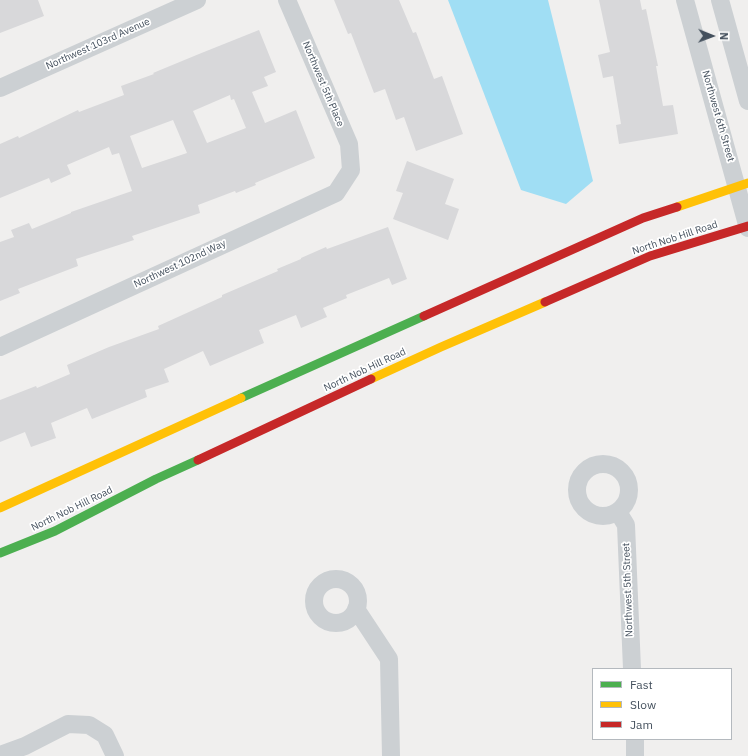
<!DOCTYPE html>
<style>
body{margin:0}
#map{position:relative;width:748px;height:756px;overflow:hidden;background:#f0efee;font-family:"IBM Plex Sans",sans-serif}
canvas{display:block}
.legend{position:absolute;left:592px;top:668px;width:140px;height:72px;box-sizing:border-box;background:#fff;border:1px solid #b4b9be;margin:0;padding:5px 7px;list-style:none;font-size:12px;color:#44505d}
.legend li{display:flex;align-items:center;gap:8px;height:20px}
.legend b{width:20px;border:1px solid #b4b9be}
.north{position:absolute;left:692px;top:16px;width:40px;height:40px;-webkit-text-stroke:3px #fff;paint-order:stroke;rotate:91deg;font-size:11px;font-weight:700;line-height:16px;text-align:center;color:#44505d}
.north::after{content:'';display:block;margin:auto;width:14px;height:18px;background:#44505d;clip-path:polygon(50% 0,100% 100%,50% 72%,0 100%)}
</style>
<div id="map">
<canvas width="748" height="756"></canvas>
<ul class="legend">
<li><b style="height:5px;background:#4caf50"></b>Fast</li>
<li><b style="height:5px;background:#ffc107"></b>Slow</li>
<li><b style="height:5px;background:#c62828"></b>Jam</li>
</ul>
<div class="north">N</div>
</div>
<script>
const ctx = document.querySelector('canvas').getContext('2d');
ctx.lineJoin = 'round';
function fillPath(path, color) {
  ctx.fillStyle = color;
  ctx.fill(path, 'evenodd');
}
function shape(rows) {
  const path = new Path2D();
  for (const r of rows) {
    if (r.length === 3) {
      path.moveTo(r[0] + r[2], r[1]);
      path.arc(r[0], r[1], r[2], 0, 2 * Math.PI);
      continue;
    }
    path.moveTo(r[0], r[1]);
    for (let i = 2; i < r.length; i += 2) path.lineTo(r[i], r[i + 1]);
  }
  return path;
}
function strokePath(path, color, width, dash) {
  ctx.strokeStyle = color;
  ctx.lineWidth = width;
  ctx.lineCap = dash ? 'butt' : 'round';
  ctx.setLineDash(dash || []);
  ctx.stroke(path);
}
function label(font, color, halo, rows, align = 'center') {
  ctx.font = font + ' "IBM Plex Sans",sans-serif';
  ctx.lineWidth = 3.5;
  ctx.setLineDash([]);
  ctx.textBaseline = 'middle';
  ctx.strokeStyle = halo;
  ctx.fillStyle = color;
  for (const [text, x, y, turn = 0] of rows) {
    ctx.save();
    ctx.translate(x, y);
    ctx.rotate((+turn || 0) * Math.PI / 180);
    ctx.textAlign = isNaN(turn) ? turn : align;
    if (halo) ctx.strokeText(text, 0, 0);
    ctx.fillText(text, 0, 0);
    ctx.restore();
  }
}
fillPath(shape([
 [448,0,548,0,593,181,566,204,521,190]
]), '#a0def4');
fillPath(shape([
 [0,0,38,0,44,16,0,33],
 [334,0,399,0,413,33,416,32,434,79,442,76,463,134,416,151,404,117,396,120,385,89,374,93,351,33,348,34],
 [599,0,640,0,642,10,646,9,658,66,656,66,663,106,673,105,678,134,619,144,616,125,621,124,613,76,603,78,598,55,610,52],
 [259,30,276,72,264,77,268,86,252,92,265,123,296,110,315,158,255,183,256,185,236,193,235,191,198,205,200,213,132,236,134,240,76,259,78,266,18,289,20,293,0,301,0,242,14,237,11,230,29,223,32,229,71,213,71,212,132,191,119,153,112,155,109,147,67,165,71,174,51,183,49,178,0,198,0,144,18,136,19,138,78,110,79,112,124,95,121,86,154,74,153,73,199,54],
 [230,95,231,100,234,99,246,128,207,143,193,111],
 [173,120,187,153,142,168,130,136],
 [407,161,454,179,445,204,459,209,448,240,393,219,403,193,396,191],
 [388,227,407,279,392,285,389,278,346,295,347,298,323,308,327,317,301,328,296,315,259,330,264,343,210,366,203,351,164,369,169,382,145,390,147,397,92,419,87,408,51,423,56,438,31,447,25,432,0,442,0,400,36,386,37,388,70,374,67,365,109,347,159,329,158,326,222,297,222,295,278,271,277,269,301,259,301,258,326,247,327,249]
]), '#d8d8da');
strokePath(shape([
 [685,0,748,228],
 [720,0,748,101],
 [0,88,197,0],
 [0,347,336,193,351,170,349,144,287,0],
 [603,490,26],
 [618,512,626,525,632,669],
 [336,601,22],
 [356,609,389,659,391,756],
 [635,739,635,756],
 [0,755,25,746,68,724,89,725,105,735,115,756]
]), '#ccd0d3', 18);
strokePath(shape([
 [241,398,424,316],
 [0,553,55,531,156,479,198,460]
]), '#4caf50', 9);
strokePath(shape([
 [677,207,748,183],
 [371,379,441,347,545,302],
 [0,508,241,398]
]), '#ffc107', 9);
strokePath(shape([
 [545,302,650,256,748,226],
 [424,316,643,218,677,207],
 [198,460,371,379]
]), '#c62828', 9);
label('10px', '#44505d', '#fff', [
 ["Northwest 103rd Avenue",98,44,-24],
 ["Northwest 5th Place",323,84,67],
 ["Northwest 6th Street",718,116,74],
 ["North Nob Hill Road",675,238,-18],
 ["Northwest 102nd Way",180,264,-25],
 ["North Nob Hill Road",365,370,-25],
 ["North Nob Hill Road",72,509,-26],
 ["Northwest 5th Street",628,590,-92]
]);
</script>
